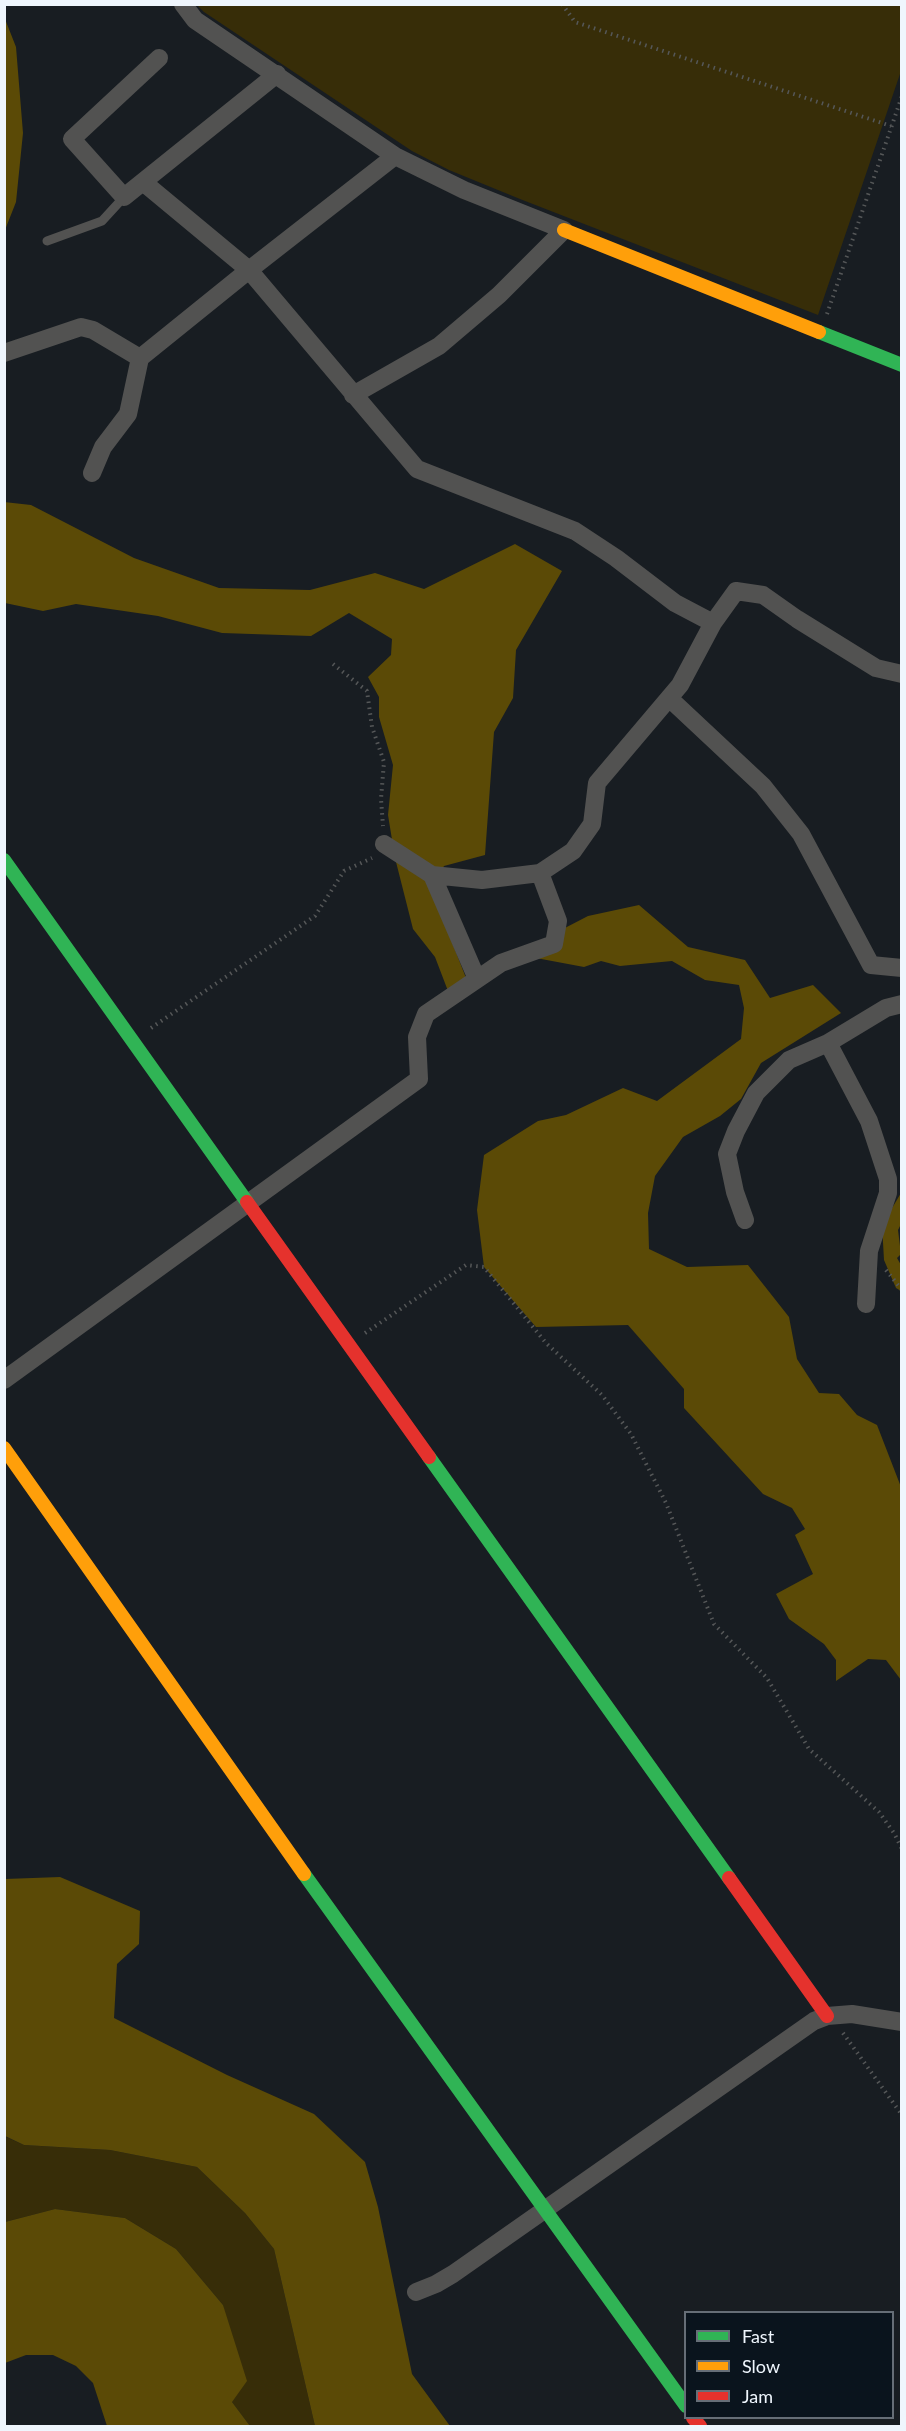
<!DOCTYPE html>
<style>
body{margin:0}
#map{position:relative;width:906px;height:2431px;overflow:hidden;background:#181d22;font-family:Lato,sans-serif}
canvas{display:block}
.frame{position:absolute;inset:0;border:6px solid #eff6fd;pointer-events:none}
.legend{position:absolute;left:684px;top:2311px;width:210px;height:108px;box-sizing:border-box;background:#0a141d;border:2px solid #666e77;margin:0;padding:8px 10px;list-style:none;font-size:18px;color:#eff6fd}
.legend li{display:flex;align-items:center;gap:12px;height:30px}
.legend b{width:30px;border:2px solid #666e77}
</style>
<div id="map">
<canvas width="906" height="2431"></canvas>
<div class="frame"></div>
<ul class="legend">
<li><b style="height:8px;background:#30b455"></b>Fast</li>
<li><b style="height:8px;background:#ff9f0a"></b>Slow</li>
<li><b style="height:8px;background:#e5322d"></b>Jam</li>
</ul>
</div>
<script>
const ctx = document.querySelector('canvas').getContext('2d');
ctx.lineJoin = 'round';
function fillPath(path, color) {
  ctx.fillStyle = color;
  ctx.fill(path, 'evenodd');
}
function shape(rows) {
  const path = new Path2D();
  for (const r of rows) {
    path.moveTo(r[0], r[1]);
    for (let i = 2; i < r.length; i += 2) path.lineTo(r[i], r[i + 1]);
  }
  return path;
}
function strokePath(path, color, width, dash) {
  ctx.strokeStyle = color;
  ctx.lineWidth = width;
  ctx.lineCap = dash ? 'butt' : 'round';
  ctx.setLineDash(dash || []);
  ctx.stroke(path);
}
fillPath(shape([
 [197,5,901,5,901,71,818,315,520,199,449,170,412,151,204,12],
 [4,2136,24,2145,110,2150,197,2167,245,2213,274,2249,315,2426,250,2426,232,2402,223,2305,176,2249,125,2218,55,2209,5,2222]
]), '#372d08');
fillPath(shape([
 [5,19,16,47,23,133,16,202,5,230],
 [4,502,31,505,134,558,219,588,310,590,375,573,424,589,515,544,562,571,516,650,513,698,494,732,485,855,444,866,431,888,466,978,448,991,435,957,413,929,395,858,388,815,393,765,379,717,379,697,368,677,391,655,392,639,349,613,311,636,222,633,158,616,76,604,43,611,5,603],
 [639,905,688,947,745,960,770,998,813,985,841,1013,761,1063,741,1099,720,1116,683,1137,655,1176,648,1213,649,1249,687,1267,748,1265,789,1317,797,1359,819,1393,839,1394,857,1415,877,1425,901,1487,901,1680,886,1660,868,1659,836,1681,836,1660,824,1644,789,1619,776,1594,813,1574,795,1535,805,1529,792,1508,763,1494,684,1408,684,1389,628,1325,536,1327,484,1267,477,1210,484,1155,538,1121,566,1115,623,1088,657,1101,741,1039,744,1008,739,985,705,980,672,961,620,966,601,961,584,967,536,958,532,945,588,916],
 [901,1193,901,1224,898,1230,901,1254,897,1258,901,1265,901,1291,896,1288,884,1260,882,1225],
 [60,1877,140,1911,139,1944,117,1964,114,2018,227,2075,314,2114,365,2162,378,2207,412,2374,450,2426,315,2426,274,2249,245,2213,197,2167,110,2150,24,2145,5,2136,5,1879],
 [55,2209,125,2218,176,2249,223,2305,247,2381,232,2402,250,2426,107,2426,93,2383,76,2366,53,2355,26,2355,5,2363,5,2222]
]), '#5b4a06');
strokePath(shape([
 [562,4,575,22,891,126],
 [827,314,902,96],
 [333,664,367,691,372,727,384,762,381,799,383,826],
 [151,1028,315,916,344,871,372,858],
 [886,1270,902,1290],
 [365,1333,466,1265,484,1267,546,1343,602,1395,631,1434,666,1503,714,1624,767,1678,809,1749,879,1812,894,1833,902,1849],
 [843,2033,902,2115]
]), '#555758', 4, [1.5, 4.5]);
strokePath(shape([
 [47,241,102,221,124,197]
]), '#525251', 9);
strokePath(shape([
 [183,4,195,20,395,156,464,190,564,230,499,295,439,346,353,395],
 [159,58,72,139,124,197,277,74],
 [143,182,249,270,417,469,575,531,616,558,675,603,713,623],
 [4,353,81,327,93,330,140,358],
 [92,473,103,447,128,414,140,358,249,270,395,156],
 [669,698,763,786,801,834,871,965,902,968],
 [384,844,432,875,482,880,540,873,573,851,592,824,597,783,680,685,713,623,736,591,763,595,797,619,876,668,902,674],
 [432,875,477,979],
 [745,1220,735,1192,727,1154,736,1131,756,1093,789,1060,828,1043],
 [866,1304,869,1251,888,1193,888,1179,869,1121,828,1043,886,1008,902,1004],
 [4,1380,419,1079,417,1037,426,1014,501,963,554,944,558,921,540,873],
 [416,2292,436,2284,453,2274,814,2021,827,2016,852,2014,902,2022]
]), '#525251', 18);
strokePath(shape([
 [819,332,902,365],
 [4,860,247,1202],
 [429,1457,729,1878],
 [304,1874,686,2406]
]), '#30b455', 14);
strokePath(shape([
 [564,230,819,332],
 [4,1448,304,1874]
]), '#ff9f0a', 14);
strokePath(shape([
 [247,1202,429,1457],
 [729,1878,827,2016],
 [693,2418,700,2426]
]), '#e5322d', 14);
</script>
